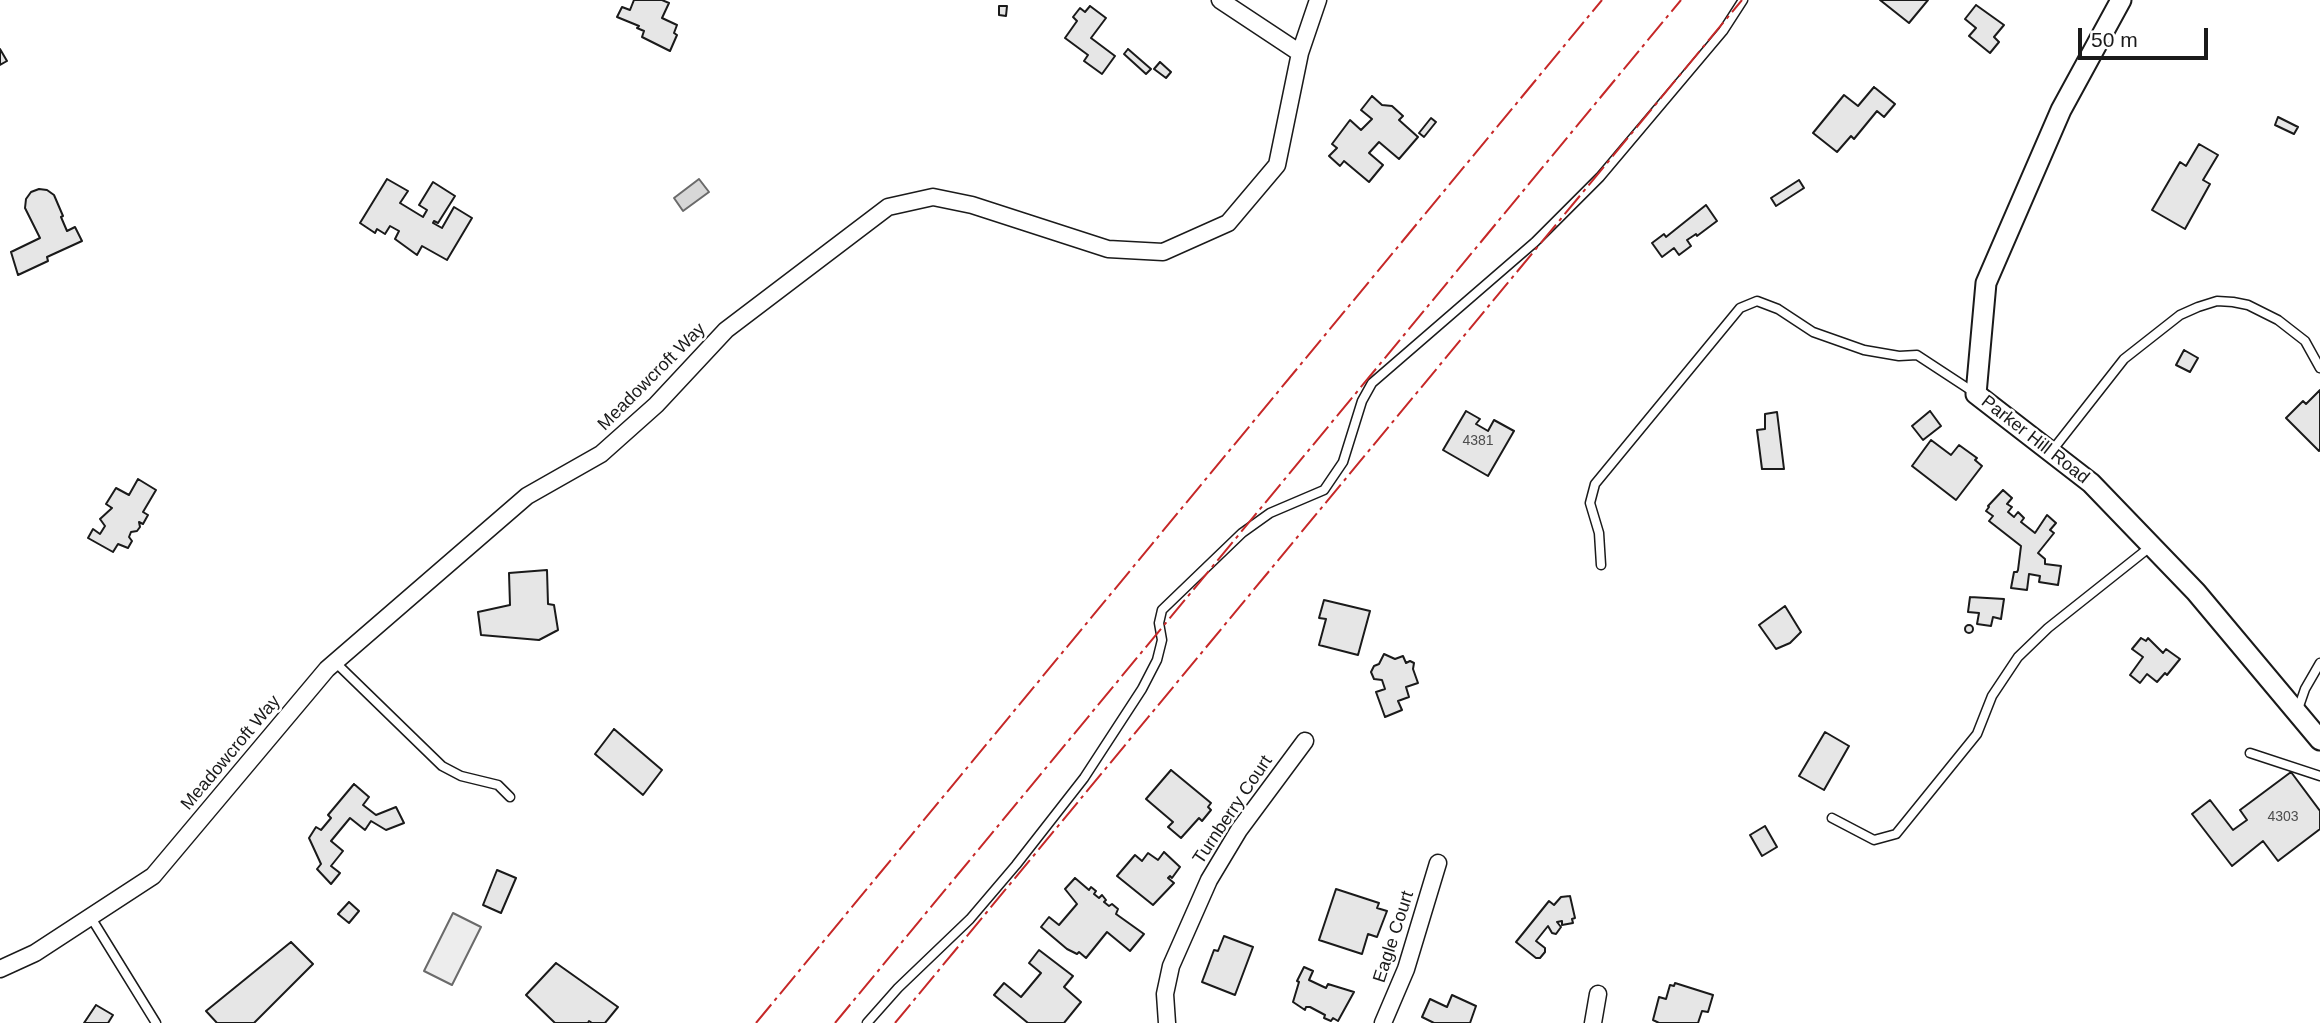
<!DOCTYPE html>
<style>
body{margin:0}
#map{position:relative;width:2320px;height:1023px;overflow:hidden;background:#fff;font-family:Arial,sans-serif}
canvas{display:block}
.scale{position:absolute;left:2078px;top:28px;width:130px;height:32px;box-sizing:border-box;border:4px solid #1a1a1a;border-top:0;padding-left:9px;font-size:21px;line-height:24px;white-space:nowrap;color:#1a1a1a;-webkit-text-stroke:5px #fff;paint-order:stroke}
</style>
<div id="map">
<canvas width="2320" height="1023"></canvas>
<div class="scale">50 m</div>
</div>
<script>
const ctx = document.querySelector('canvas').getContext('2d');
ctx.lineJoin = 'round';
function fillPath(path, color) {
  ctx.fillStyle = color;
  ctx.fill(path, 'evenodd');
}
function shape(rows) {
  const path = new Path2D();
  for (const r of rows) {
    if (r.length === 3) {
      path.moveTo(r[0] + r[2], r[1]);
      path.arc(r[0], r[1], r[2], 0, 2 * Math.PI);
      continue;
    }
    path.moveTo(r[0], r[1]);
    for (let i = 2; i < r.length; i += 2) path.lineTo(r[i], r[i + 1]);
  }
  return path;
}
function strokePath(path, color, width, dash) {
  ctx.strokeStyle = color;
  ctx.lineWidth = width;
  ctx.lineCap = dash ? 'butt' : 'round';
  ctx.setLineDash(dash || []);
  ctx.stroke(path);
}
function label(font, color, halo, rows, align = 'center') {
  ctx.font = font + ' Arial,sans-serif';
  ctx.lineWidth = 5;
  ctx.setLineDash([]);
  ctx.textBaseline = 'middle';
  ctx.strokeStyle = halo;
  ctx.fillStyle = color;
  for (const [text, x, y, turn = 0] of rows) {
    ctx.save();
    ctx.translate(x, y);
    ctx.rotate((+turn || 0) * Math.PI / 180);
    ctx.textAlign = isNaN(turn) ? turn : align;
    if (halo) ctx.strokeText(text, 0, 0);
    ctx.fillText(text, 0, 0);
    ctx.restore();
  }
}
const built = shape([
 [453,913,481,927,452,985,424,971,453,913]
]);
fillPath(built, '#ededed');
strokePath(built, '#6a6a6a', 2);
const water = shape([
 [699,179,709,192,683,211,674,198,699,179]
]);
fillPath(water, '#d7d7d7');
strokePath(water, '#6a6a6a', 2);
const building = shape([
 [634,0,662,0,669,3,662,18,677,25,674,33,677,35,670,51,642,37,644,31,637,28,639,26,617,17,622,7,630,10,634,0],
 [1880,0,1928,0,1909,23,1880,0],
 [1976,5,2004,25,1994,37,1999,42,1990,53,1969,36,1976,28,1965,19,1976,5],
 [999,6,1007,6,1006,16,999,15,999,6],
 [1090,6,1106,18,1091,38,1115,56,1102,74,1084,61,1088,55,1065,38,1077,21,1073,17,1080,8,1085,12,1090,6],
 [0,49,7,61,0,65,0,49],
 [1128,49,1151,69,1146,74,1124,54,1128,49],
 [1160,62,1171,72,1166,78,1154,69,1160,62],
 [1874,87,1895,104,1884,117,1877,111,1854,139,1851,136,1837,152,1813,133,1844,95,1858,106,1874,87],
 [1372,96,1382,105,1392,106,1403,116,1399,120,1418,137,1399,159,1379,142,1369,153,1383,165,1369,182,1344,161,1340,166,1329,156,1337,148,1332,144,1350,120,1361,130,1372,119,1361,110,1372,96],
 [2278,117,2298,127,2294,134,2275,125,2278,117],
 [1431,118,1436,122,1424,137,1419,133,1431,118],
 [2199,144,2218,155,2203,180,2210,184,2185,229,2152,210,2180,162,2186,166,2199,144],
 [387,179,408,191,400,203,423,217,427,210,419,205,433,182,455,196,438,223,434,221,433,223,442,228,454,207,472,218,447,260,422,246,417,255,395,239,399,231,390,226,385,234,377,229,375,233,360,223,387,179],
 [1799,180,1804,188,1776,206,1771,198,1799,180],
 [39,189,47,190,54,195,63,216,61,217,67,231,75,227,82,241,47,257,48,261,18,275,11,252,40,238,25,208,26,199,31,192,39,189],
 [1706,205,1717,221,1697,236,1696,234,1687,240,1691,246,1679,255,1674,248,1662,257,1652,243,1664,234,1666,237,1706,205],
 [2184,350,2198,358,2190,372,2176,365,2184,350],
 [2320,390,2320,449,2319,451,2286,418,2303,401,2306,404,2320,390],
 [1466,411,1480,419,1476,424,1488,431,1494,420,1514,431,1488,476,1443,450,1466,411],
 [1930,411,1941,426,1923,440,1912,426,1930,411],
 [1777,412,1784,469,1762,469,1757,430,1765,429,1765,414,1777,412],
 [1931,440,1951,455,1959,445,1977,458,1975,460,1982,466,1956,500,1912,466,1931,440],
 [138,479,156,490,143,512,148,515,143,524,139,522,140,527,137,531,131,532,129,537,132,541,128,548,118,544,113,552,88,538,93,529,100,534,105,526,100,519,112,508,106,504,116,488,129,495,138,479],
 [2003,490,2012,498,2007,504,2012,507,2008,512,2014,517,2018,512,2024,518,2021,522,2035,533,2047,515,2056,523,2050,530,2054,533,2038,553,2045,559,2045,564,2061,566,2058,585,2039,582,2040,576,2029,574,2027,590,2011,588,2014,572,2017,572,2018,570,2021,546,1989,521,1993,516,1986,511,1989,507,1988,506,2003,490],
 [547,570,548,604,554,605,558,630,539,640,481,635,478,612,510,605,509,573,547,570],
 [1970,597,2004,599,2001,619,1993,617,1991,626,1977,624,1979,613,1968,612,1970,597],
 [1324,600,1370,611,1358,655,1319,645,1326,619,1319,618,1324,600],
 [1785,606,1801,632,1790,643,1776,649,1759,625,1785,606],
 [1969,629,4],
 [2141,638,2146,641,2148,638,2163,653,2166,649,2180,659,2167,675,2165,673,2157,682,2147,674,2140,683,2130,675,2143,657,2132,649,2141,638],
 [1384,654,1395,659,1403,656,1406,663,1410,661,1414,663,1413,669,1418,683,1406,687,1409,697,1398,701,1402,710,1385,717,1376,692,1385,689,1382,680,1374,679,1371,672,1374,666,1379,664,1384,654],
 [614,729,662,770,643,795,595,754,614,729],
 [1825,732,1849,746,1824,790,1799,776,1825,732],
 [1171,770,1211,803,1208,807,1211,810,1202,821,1199,818,1181,838,1168,827,1173,822,1146,799,1171,770],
 [2291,772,2320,811,2320,829,2278,861,2263,841,2232,866,2192,814,2210,800,2233,830,2247,820,2240,810,2291,772],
 [354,784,369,797,363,805,376,815,396,807,404,823,386,830,371,821,365,830,350,818,331,841,343,851,331,866,340,873,331,884,317,869,321,864,309,838,316,827,321,830,331,818,328,815,354,784],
 [1765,826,1777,847,1762,856,1750,835,1765,826],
 [1164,852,1180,867,1172,878,1170,876,1168,878,1174,883,1153,905,1117,876,1135,855,1142,861,1148,853,1158,860,1164,852],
 [497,870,516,878,501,913,483,905,497,870],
 [1075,878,1089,890,1091,887,1096,891,1094,894,1099,898,1102,895,1106,900,1104,902,1109,906,1112,904,1118,909,1116,914,1144,934,1130,951,1107,932,1086,958,1079,952,1077,954,1067,949,1041,927,1049,917,1059,925,1077,904,1065,889,1075,878],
 [1336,889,1379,903,1377,908,1387,911,1377,937,1368,934,1362,954,1319,940,1336,889],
 [1570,896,1575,918,1572,919,1573,923,1562,925,1562,921,1557,922,1561,927,1556,934,1552,933,1548,926,1536,941,1545,948,1545,952,1540,958,1536,958,1516,942,1549,901,1554,905,1561,897,1570,896],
 [349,902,359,911,349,923,338,914,349,902],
 [1224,936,1253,947,1235,995,1202,982,1214,950,1218,951,1224,936],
 [291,942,313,964,254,1023,217,1023,206,1011,291,942],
 [1039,950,1073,976,1064,987,1081,1002,1064,1023,1028,1023,994,995,1004,983,1021,997,1041,973,1029,963,1039,950],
 [556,963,618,1007,605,1023,592,1023,589,1021,588,1023,555,1023,526,995,556,963],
 [1304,967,1313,971,1309,980,1326,988,1328,984,1354,992,1338,1021,1333,1018,1331,1021,1324,1018,1325,1015,1310,1007,1306,1007,1305,1010,1293,1002,1299,982,1297,981,1304,967],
 [1675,983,1713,995,1708,1012,1702,1011,1698,1023,1659,1023,1653,1020,1659,997,1666,999,1670,985,1674,986,1675,983],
 [1452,995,1476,1006,1470,1023,1434,1023,1422,1017,1430,999,1447,1007,1452,995],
 [96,1005,113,1015,108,1023,84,1023,96,1005]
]);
fillPath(building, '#e6e6e6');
strokePath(building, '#1a1a1a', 2);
const service = shape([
 [2051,452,2124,359,2180,315,2198,307,2217,301,2233,302,2248,305,2278,320,2305,341,2320,368],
 [1601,565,1599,533,1590,503,1595,484,1740,308,1757,301,1778,309,1813,332,1864,350,1899,356,1917,355,1975,393],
 [335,662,442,766,461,776,498,785,510,797],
 [2297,712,2305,689,2320,663],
 [2250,753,2320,776],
 [1832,818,1874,840,1896,834,1977,734,1992,696,2018,657,2048,628,2150,547],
 [90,916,156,1023],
 [867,1023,898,988,970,919,1016,865,1084,778,1142,689,1157,660,1162,640,1159,623,1162,610,1242,533,1270,513,1324,490,1343,462,1362,401,1372,383,1535,242,1600,177,1723,31,1743,0]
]);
const minor = shape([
 [1220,0,1300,53],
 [0,969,35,953,153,876,327,669,527,496,601,454,656,405,726,330,888,207,933,197,972,205,1108,249,1163,252,1228,223,1277,165,1300,53,1318,0],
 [1167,1023,1165,994,1171,966,1209,880,1239,830,1305,741],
 [1383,1023,1406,969,1438,863],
 [1593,1023,1598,994]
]);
const tertiary = shape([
 [2121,0,2061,110,1986,283,1976,394,2091,483,2196,592,2320,740]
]);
strokePath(service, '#1a1a1a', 11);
strokePath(minor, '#1a1a1a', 19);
strokePath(tertiary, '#1a1a1a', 23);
strokePath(service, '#fff', 8);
strokePath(minor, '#fff', 16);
strokePath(tertiary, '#fff', 19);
strokePath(shape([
 [756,1023,1602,0],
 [835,1023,1681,0],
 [895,1023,1742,0]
]), '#c62828', 2, [24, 5, 3.5, 5]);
label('14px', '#4d4d4d', null, [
 ["4381",1478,441],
 ["4303",2283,817]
]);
label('18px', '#1a1a1a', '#fff', [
 ["Meadowcroft Way",652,377,-45],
 ["Parker Hill Road",2035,440,38],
 ["Meadowcroft Way",231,753,-50],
 ["Turnberry Court",1233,810,-56],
 ["Eagle Court",1394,937,-72]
]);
</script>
